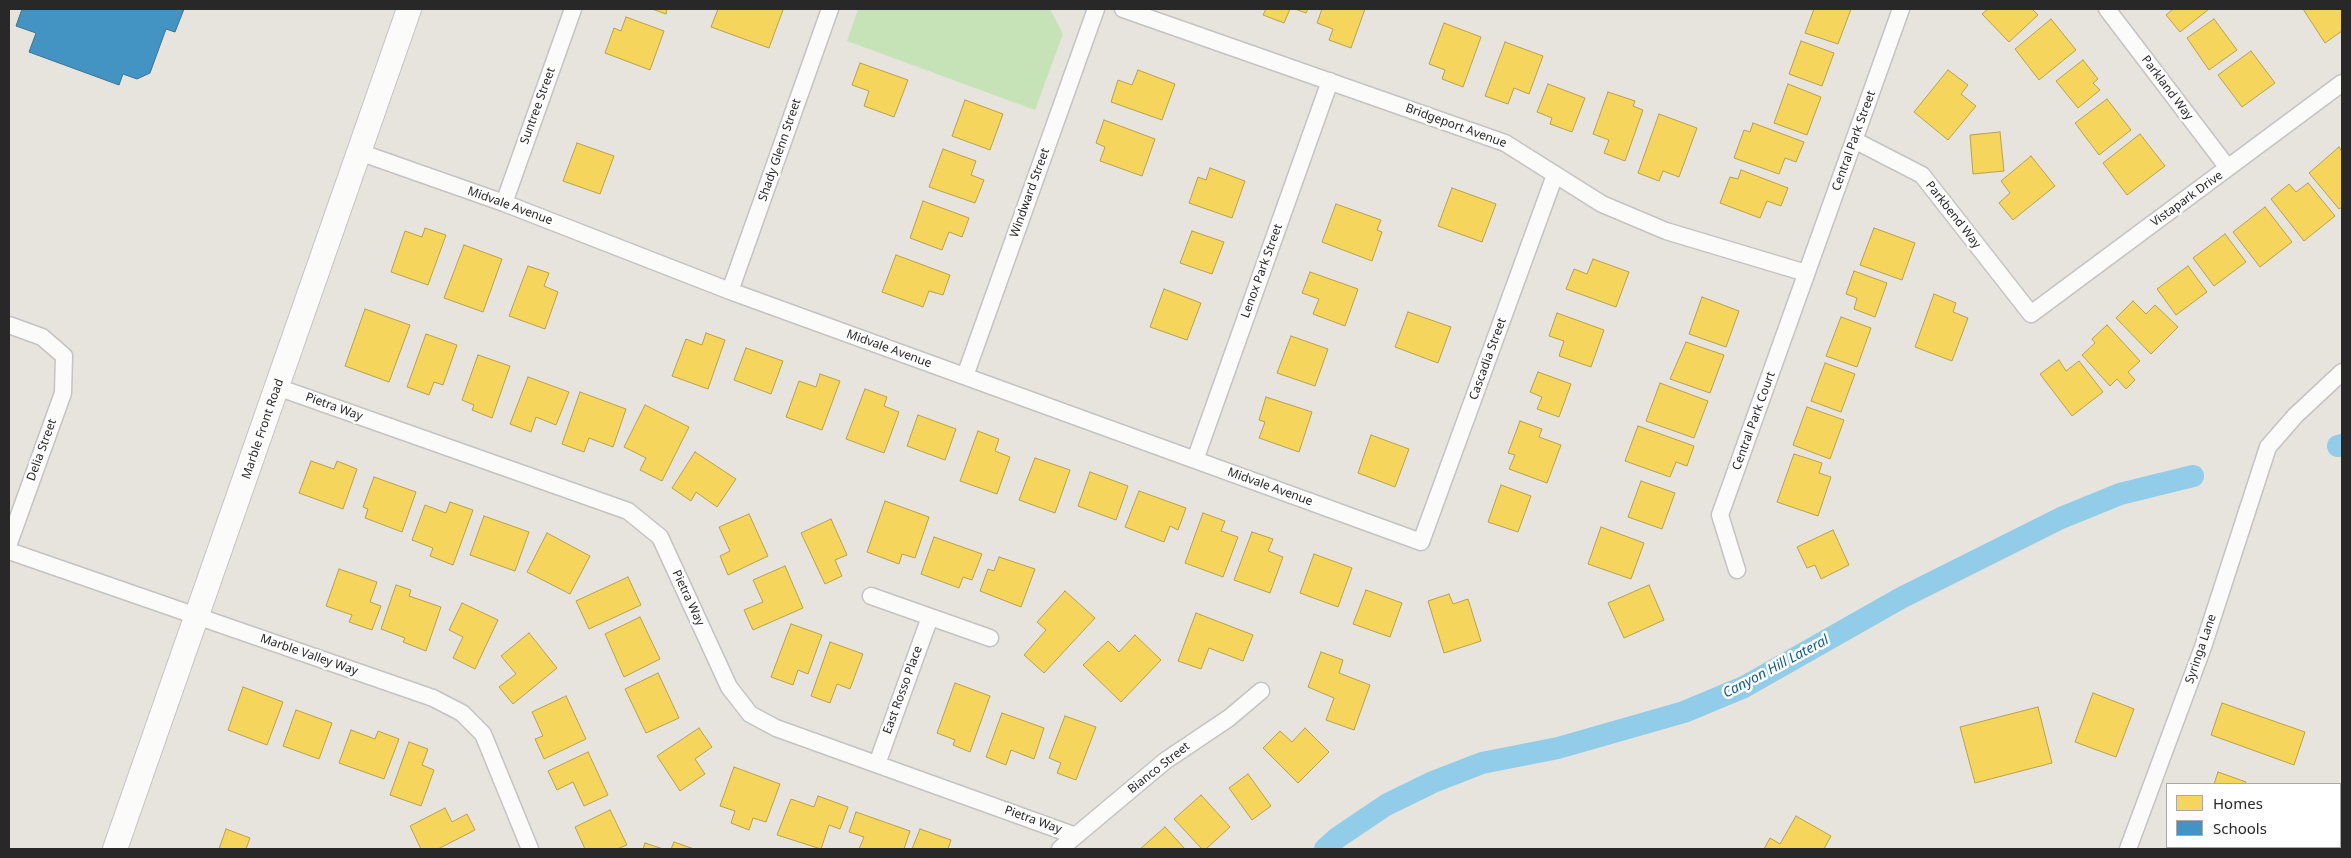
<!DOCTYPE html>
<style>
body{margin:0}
#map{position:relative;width:2351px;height:858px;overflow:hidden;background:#e7e4dd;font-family:"Noto Sans",sans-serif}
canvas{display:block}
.frame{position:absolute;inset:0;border:10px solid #282828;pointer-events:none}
.legend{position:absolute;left:2166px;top:783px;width:175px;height:65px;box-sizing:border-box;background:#fff;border:1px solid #a9a9a9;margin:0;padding:6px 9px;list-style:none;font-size:15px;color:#282828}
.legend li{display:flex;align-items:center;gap:10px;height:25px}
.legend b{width:25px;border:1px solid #a9a9a9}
</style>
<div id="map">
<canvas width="2351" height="858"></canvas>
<div class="frame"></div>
<ul class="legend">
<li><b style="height:14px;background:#f6d55c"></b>Homes</li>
<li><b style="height:14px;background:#4393c3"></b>Schools</li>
</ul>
</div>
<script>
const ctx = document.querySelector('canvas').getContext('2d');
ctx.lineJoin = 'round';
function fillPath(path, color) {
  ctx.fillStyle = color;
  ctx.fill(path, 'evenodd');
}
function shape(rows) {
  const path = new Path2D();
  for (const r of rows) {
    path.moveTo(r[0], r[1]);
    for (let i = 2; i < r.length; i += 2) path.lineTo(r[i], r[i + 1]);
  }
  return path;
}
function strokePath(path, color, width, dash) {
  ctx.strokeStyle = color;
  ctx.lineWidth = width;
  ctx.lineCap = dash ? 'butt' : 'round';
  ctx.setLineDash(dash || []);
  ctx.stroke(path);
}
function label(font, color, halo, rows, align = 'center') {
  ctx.font = font + ' "Noto Sans",sans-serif';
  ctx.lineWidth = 5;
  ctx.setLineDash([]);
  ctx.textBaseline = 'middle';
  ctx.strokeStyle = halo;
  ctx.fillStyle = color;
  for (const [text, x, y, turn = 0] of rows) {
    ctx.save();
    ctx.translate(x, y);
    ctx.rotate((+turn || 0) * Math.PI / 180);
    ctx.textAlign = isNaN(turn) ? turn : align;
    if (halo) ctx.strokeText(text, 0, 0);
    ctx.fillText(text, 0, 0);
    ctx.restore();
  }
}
fillPath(shape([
 [858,9,1050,9,1063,34,1035,110,847,41]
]), '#c5e3b6');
const homes = shape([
 [652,9,667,9,666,14,652,9],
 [718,9,780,9,783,10,769,48,711,27,718,9],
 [1266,9,1290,9,1284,23,1263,15,1266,9],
 [1295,9,1308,9,1306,13,1295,9],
 [1322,9,1365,9,1351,48,1329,40,1333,29,1317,23,1322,9],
 [1814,9,1851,9,1838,44,1805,33,1814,9],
 [1988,9,2032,9,2038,15,2009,42,1982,14,1988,9],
 [2173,9,2209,9,2180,32,2166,15,2173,9],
 [2303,9,2342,9,2342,31,2325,43,2303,9],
 [626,17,664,31,650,70,605,53,614,28,621,31,626,17],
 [2051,19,2076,50,2039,80,2015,49,2051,19],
 [2214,19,2237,50,2209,70,2187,38,2214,19],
 [1444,23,1481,37,1463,87,1442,79,1445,70,1429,64,1444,23],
 [1801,41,1834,53,1822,86,1789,74,1801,41],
 [1505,42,1543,56,1529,94,1514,88,1508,104,1485,96,1505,42],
 [2251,51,2275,83,2242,107,2218,75,2251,51],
 [2083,60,2098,79,2093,83,2100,90,2078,108,2056,81,2083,60],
 [860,63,908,80,894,117,864,106,869,91,852,85,860,63],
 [1138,70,1175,84,1162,120,1111,102,1118,80,1132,85,1138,70],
 [1948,70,1968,85,1961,94,1976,106,1948,140,1914,112,1948,70],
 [1548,84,1585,98,1572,132,1550,124,1552,118,1537,112,1548,84],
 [1788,84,1821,97,1807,135,1774,123,1788,84],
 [1608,92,1635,101,1633,106,1643,110,1625,161,1604,153,1609,140,1593,134,1608,92],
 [2107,99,2131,130,2099,155,2075,123,2107,99],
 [965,100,1003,114,990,150,952,136,965,100],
 [1659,114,1697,128,1679,177,1663,171,1659,181,1638,173,1659,114],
 [1104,120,1155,139,1142,176,1100,161,1105,147,1096,143,1104,120],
 [1753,123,1804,142,1796,162,1785,158,1779,174,1734,158,1744,130,1750,132,1753,123],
 [2000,132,2004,171,1973,174,1970,135,2000,132],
 [2140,134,2165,166,2127,195,2103,163,2140,134],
 [577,143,614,156,600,194,563,181,577,143],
 [2339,147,2342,152,2342,207,2339,209,2309,173,2339,147],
 [943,149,976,161,971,175,984,180,975,203,929,187,943,149],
 [2031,156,2055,186,2013,220,1999,203,2010,193,2001,181,2031,156],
 [1210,168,1245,181,1232,218,1189,203,1198,177,1206,180,1210,168],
 [1741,170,1788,188,1781,206,1767,201,1760,218,1720,203,1730,177,1738,179,1741,170],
 [2308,183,2335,216,2304,241,2271,199,2289,184,2296,192,2308,183],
 [1452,188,1496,204,1482,242,1438,226,1452,188],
 [923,201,969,218,962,237,949,232,942,250,910,238,923,201],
 [1336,204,1381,220,1377,230,1382,232,1372,261,1322,242,1336,204],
 [2265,207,2292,242,2260,267,2233,232,2265,207],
 [425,228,446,235,428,285,391,272,405,231,422,237,425,228],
 [1874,228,1915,243,1902,280,1860,265,1874,228],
 [1192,231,1224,242,1212,274,1180,263,1192,231],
 [2225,234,2246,262,2214,286,2193,258,2225,234],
 [464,245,502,259,483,312,444,298,464,245],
 [896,255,950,275,943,295,929,291,923,307,882,292,896,255],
 [1593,259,1629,272,1616,307,1566,289,1574,269,1587,274,1593,259],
 [528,266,549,273,544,286,558,292,545,329,509,316,528,266],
 [2188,266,2207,292,2176,315,2157,289,2188,266],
 [1854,271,1887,283,1875,317,1854,309,1857,298,1846,294,1854,271],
 [1310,272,1358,289,1345,326,1313,314,1319,299,1302,293,1310,272],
 [1164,289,1201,303,1187,340,1150,327,1164,289],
 [1934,294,1956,303,1953,312,1968,318,1952,361,1915,347,1934,294],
 [1702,297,1739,311,1726,347,1689,334,1702,297],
 [2133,301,2146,314,2155,305,2178,327,2151,354,2116,318,2133,301],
 [365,309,410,325,389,382,345,366,365,309],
 [1408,312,1451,327,1438,363,1395,347,1408,312],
 [1557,313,1604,330,1591,367,1559,356,1564,341,1549,336,1557,313],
 [1841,317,1871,328,1857,367,1826,356,1841,317],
 [2107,325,2140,361,2128,372,2135,380,2126,389,2117,379,2110,386,2082,355,2095,343,2092,339,2107,325],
 [706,333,725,340,708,389,672,376,686,339,702,345,706,333],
 [426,334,457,345,443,385,434,382,429,395,407,387,426,334],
 [1291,336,1328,349,1315,386,1277,373,1291,336],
 [1686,342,1724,355,1710,393,1670,379,1686,342],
 [746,348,783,361,771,394,734,380,746,348],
 [478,355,510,366,492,418,472,410,474,405,462,400,478,355],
 [2059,360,2066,371,2079,361,2103,392,2072,416,2040,374,2059,360],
 [1825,363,1855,374,1841,412,1811,401,1825,363],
 [1538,372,1571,384,1559,417,1537,409,1542,397,1530,392,1538,372],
 [820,374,840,381,822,430,786,417,799,381,816,387,820,374],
 [528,377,569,392,556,425,536,417,531,432,510,424,528,377],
 [1660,383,1708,401,1694,438,1646,421,1660,383],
 [865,389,887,397,884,406,899,412,884,453,846,439,865,389],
 [580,392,626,409,613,447,589,438,584,452,562,444,580,392],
 [1266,397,1312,412,1299,452,1259,438,1265,422,1259,420,1266,397],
 [645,405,689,427,662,481,640,470,646,458,624,447,645,405],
 [1807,407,1844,420,1830,459,1793,445,1807,407],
 [918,415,956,429,945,460,907,446,918,415],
 [1520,421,1542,429,1539,437,1561,445,1547,483,1509,469,1515,455,1508,453,1520,421],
 [1638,426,1694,446,1687,466,1676,462,1670,477,1625,461,1638,426],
 [978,431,999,439,995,451,1010,457,997,494,960,481,978,431],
 [1371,435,1409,449,1395,487,1358,473,1371,435],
 [695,452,736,479,717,507,696,492,691,501,672,488,695,452],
 [1794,454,1822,463,1819,473,1831,477,1818,516,1777,502,1794,454],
 [1035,458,1070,470,1055,513,1019,500,1035,458],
 [311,461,334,469,337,461,357,469,343,509,299,493,311,461],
 [1090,472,1128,486,1116,520,1078,506,1090,472],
 [374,477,416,492,402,532,365,518,368,509,363,507,374,477],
 [1641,481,1675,493,1662,529,1628,517,1641,481],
 [1501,485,1531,496,1518,532,1488,522,1501,485],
 [1139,491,1186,508,1178,530,1170,526,1164,542,1125,527,1139,491],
 [885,501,929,517,915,558,902,554,899,564,867,552,885,501],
 [450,502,473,510,453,565,430,556,433,548,412,540,425,505,446,513,450,502],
 [1203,513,1225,521,1221,531,1238,537,1223,577,1185,563,1203,513],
 [749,514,768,556,728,575,720,556,730,551,719,527,749,514],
 [484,516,529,532,515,571,470,555,484,516],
 [831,519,847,555,835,560,842,576,825,584,801,533,831,519],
 [1601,527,1644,543,1631,579,1588,564,1601,527],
 [1833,530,1849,565,1821,579,1815,565,1807,568,1797,547,1833,530],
 [1252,532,1273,539,1268,551,1283,557,1270,593,1234,580,1252,532],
 [547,533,590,556,570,594,527,572,547,533],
 [934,537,982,554,972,580,963,577,959,588,921,574,934,537],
 [1314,554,1352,568,1338,607,1300,593,1314,554],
 [999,557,1035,569,1021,607,980,591,988,569,994,571,999,557],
 [785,566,803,608,753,630,744,610,763,602,753,580,785,566],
 [339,569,377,582,370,602,381,606,372,630,349,622,352,615,326,606,339,569],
 [628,577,641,605,589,629,576,601,628,577],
 [396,585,411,590,409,596,441,607,426,651,403,642,405,638,381,629,396,585],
 [1649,585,1664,620,1624,638,1608,603,1649,585],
 [1366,590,1402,603,1390,637,1353,624,1366,590],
 [1065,591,1095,618,1044,673,1024,655,1046,630,1037,622,1065,591],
 [1449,594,1453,604,1468,599,1481,641,1444,653,1428,601,1449,594],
 [462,603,498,620,475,669,453,658,463,637,449,630,462,603],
 [1196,613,1253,635,1243,661,1209,648,1201,669,1178,661,1196,613],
 [640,617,660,659,624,677,605,634,640,617],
 [791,624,822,635,808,674,798,670,793,685,771,677,791,624],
 [529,633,557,668,513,704,499,687,516,674,501,656,529,633],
 [1135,635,1161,660,1121,702,1083,665,1108,641,1119,652,1135,635],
 [830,642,863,654,850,689,837,684,830,703,811,696,830,642],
 [1321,652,1343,660,1339,673,1370,685,1354,730,1326,720,1334,698,1308,687,1321,652],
 [658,673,679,718,646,733,625,689,658,673],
 [955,683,990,696,970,752,953,745,955,740,937,733,955,683],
 [243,687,283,702,267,745,228,730,243,687],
 [2093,693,2134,709,2116,757,2075,742,2093,693],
 [566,696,586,739,544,759,535,739,543,736,532,712,566,696],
 [2222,703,2305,732,2294,765,2211,735,2222,703],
 [2038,707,2052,763,1975,783,1960,727,2038,707],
 [296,710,332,723,319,759,283,746,296,710],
 [1002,713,1044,728,1034,759,1011,750,1006,765,986,757,1002,713],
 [1065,716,1096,727,1076,780,1057,773,1061,763,1049,758,1065,716],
 [699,728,712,747,695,759,705,774,680,791,657,756,699,728],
 [1305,728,1329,752,1298,783,1263,748,1280,731,1292,742,1305,728],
 [351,730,375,739,378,731,399,739,384,779,339,763,351,730],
 [409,742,428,749,422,765,434,770,421,806,390,795,409,742],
 [588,752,608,795,584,806,573,782,557,790,548,771,588,752],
 [734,767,780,784,766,822,753,818,749,830,731,823,735,811,720,806,734,767],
 [2218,772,2246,782,2245,784,2214,784,2218,772],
 [1248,774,1271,806,1252,820,1229,788,1248,774],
 [1201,795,1230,827,1206,849,1202,849,1174,819,1201,795],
 [818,796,848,807,840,829,829,825,821,849,777,835,791,799,814,807,818,796],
 [445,808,452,822,467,814,475,830,438,849,421,849,410,826,445,808],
 [610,810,627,845,617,849,585,849,575,827,610,810],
 [856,812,910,831,904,849,859,849,864,837,849,832,856,812],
 [1796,816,1831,836,1824,849,1764,849,1770,838,1780,844,1796,816],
 [1165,827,1185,849,1140,849,1165,827],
 [226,829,250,838,246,849,219,849,226,829],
 [920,829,951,840,948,849,912,849,920,829],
 [674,842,694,849,671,849,674,842],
 [645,843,663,849,643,849,645,843]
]);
fillPath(homes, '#f6d55c');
strokePath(homes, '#b8a14c', 1);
const schools = shape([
 [22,9,184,9,175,32,166,29,150,73,137,79,123,74,119,85,29,52,36,33,16,26,22,9]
]);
fillPath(schools, '#4393c3');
strokePath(schools, '#3b7394', 1);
strokePath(shape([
 [2338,446,2342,445],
 [1325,849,1337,838,1386,805,1433,782,1482,763,1558,748,1684,712,1744,687,1901,598,2061,518,2120,494,2193,476]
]), '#91cce8', 22);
const street = shape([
 [1123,9,1505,143,1602,204,1666,231,1806,273],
 [2107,9,2228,168],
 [1854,140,1922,175,2031,314,2342,83],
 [359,152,504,203,730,291,1421,542,1555,175],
 [504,203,573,9],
 [730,291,830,9],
 [9,325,42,337,64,356,63,393,9,543],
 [965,376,1096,9],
 [277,387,628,511,660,537,729,687,750,714,776,728,1076,836],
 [1195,460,1330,81],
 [9,551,433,698,462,713,483,734,530,849],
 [1737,570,1720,515,1901,9],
 [871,596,990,638],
 [877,764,930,617],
 [1060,849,1165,761,1229,718,1261,691],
 [2128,849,2203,647,2268,447,2295,416,2342,372]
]);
const secondary = shape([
 [115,849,409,9]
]);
strokePath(street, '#c4c3c3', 19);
strokePath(secondary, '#c4c3c3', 26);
strokePath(street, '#fbfbfa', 16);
strokePath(secondary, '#fbfbfa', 24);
label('12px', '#282828', '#fff', [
 ["Parkland Way",2167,88,53],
 ["Suntree Street",538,106,-70],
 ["Bridgeport Avenue",1456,126,20],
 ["Central Park Street",1854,141,-70],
 ["Shady Glenn Street",780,150,-71],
 ["Windward Street",1030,193,-70],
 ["Vistapark Drive",2187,199,-36],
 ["Midvale Avenue",510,206,20],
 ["Parkbend Way",1953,215,52],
 ["Lenox Park Street",1262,271,-70],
 ["Midvale Avenue",889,349,20],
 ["Cascadia Street",1488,359,-70],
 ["Pietra Way",334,407,20],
 ["Central Park Court",1754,421,-70],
 ["Marble Front Road",263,429,-71],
 ["Delia Street",42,450,-70],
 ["Midvale Avenue",1270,487,20],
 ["Pietra Way",688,598,65],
 ["Syringa Lane",2201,649,-71],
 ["Marble Valley Way",309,655,19],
 ["East Rosso Place",903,690,-70],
 ["Bianco Street",1159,768,-38],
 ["Pietra Way",1033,820,20]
]);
label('italic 14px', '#0e5d96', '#fff', [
 ["Canyon Hill Lateral",1776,667,-28]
]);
</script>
